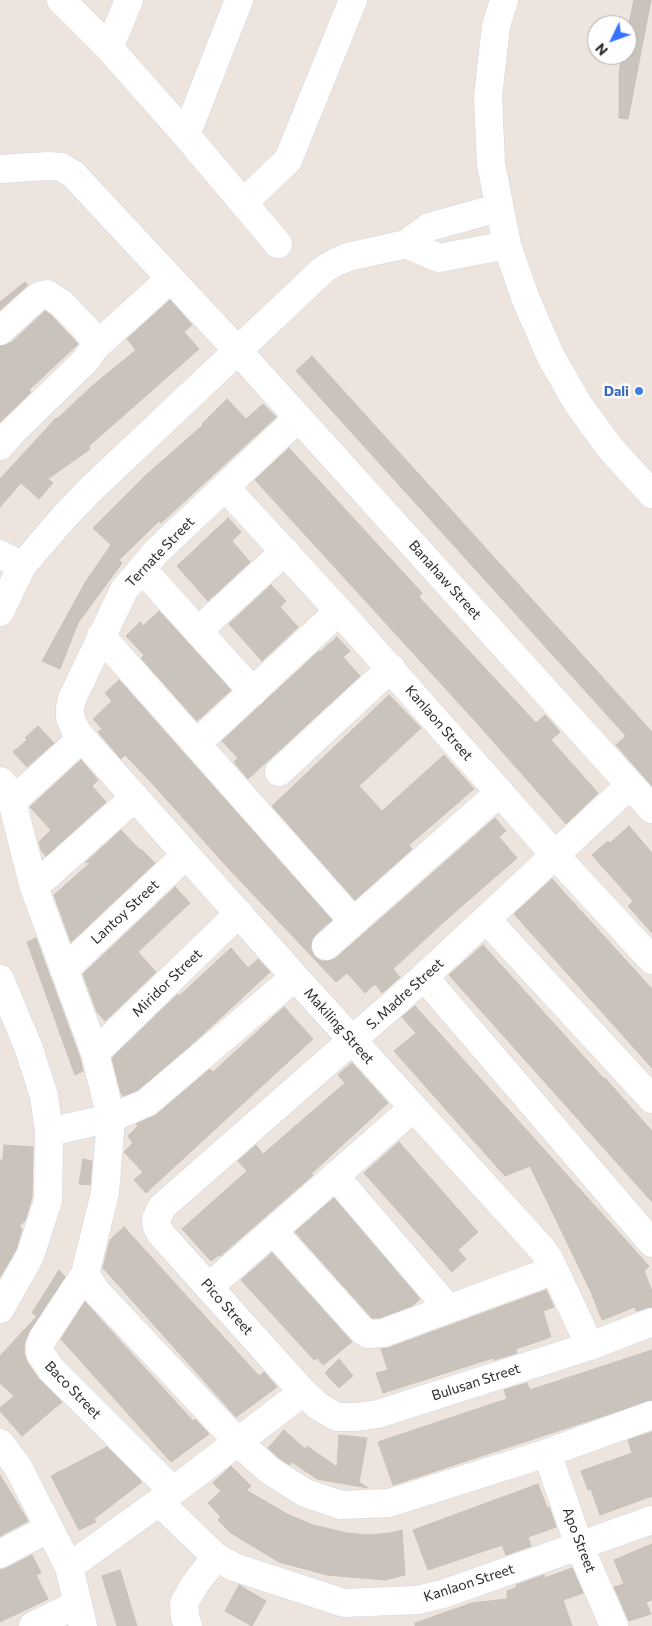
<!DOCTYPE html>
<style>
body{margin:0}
#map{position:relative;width:652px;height:1626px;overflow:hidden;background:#ede5dd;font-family:Commissioner,sans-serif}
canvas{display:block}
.north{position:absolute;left:587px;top:15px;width:50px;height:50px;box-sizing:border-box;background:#fff;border:1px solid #aaa;border-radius:50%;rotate:228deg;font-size:14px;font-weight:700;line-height:20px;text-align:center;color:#2b2b2b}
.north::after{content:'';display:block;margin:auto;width:18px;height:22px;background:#3974ff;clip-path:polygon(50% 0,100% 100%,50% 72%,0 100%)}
</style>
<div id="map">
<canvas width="652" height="1626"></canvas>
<div class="north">N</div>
</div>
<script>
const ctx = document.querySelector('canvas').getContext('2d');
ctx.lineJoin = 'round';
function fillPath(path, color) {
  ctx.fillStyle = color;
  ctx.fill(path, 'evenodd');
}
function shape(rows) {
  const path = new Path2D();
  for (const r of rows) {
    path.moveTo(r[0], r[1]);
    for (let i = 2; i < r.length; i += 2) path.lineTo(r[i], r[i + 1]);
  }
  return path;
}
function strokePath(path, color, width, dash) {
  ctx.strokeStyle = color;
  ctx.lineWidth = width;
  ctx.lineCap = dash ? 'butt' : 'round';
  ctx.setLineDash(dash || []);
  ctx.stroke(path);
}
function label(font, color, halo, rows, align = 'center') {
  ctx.font = font + ' Commissioner,sans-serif';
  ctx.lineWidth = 5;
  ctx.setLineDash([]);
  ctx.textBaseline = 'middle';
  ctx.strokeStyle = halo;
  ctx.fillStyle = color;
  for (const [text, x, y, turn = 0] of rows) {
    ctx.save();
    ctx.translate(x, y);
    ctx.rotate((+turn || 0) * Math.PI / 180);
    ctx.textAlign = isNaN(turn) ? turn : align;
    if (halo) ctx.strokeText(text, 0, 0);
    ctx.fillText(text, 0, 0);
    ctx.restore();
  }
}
const building = shape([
 [634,0,651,0,628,119,619,118,619,73,622,55,627,55,627,33,634,0],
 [25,282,28,285,0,310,0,302,25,282],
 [170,300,192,325,184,332,199,349,89,446,90,449,48,479,53,483,39,499,21,483,0,507,0,479,56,418,57,419,91,387,136,350,127,339,170,300],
 [45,311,51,315,78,344,29,390,31,392,0,422,0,346,11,343,45,311],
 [312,356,652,732,652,786,616,745,626,736,296,371,312,356],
 [227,399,246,419,263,404,276,417,161,523,159,521,119,560,122,563,78,623,60,669,42,661,86,581,111,545,93,528,146,475,203,425,202,424,227,399],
 [289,448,422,593,419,597,536,723,545,715,560,732,551,740,598,793,566,824,476,722,255,480,289,448],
 [228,518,241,532,232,541,250,562,208,601,177,566,228,518],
 [271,585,286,601,280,607,298,627,262,661,229,624,271,585],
 [159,611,231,690,197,721,141,658,144,655,126,636,140,622,143,626,159,611],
 [337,637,350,651,343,657,360,676,248,779,234,762,238,758,222,741,319,651,320,652,337,637],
 [119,680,332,920,316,934,311,942,311,949,314,956,321,961,329,961,336,958,495,818,506,831,499,837,517,858,446,920,393,969,400,977,382,993,375,984,365,993,347,973,336,982,230,870,149,780,125,755,121,759,98,732,102,729,93,719,112,701,105,693,119,680],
 [389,695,421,728,359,786,382,811,444,755,474,789,409,845,412,849,355,900,272,806,389,695],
 [38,726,54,743,27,767,13,752,27,740,25,738,38,726],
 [81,760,98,780,92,786,106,802,46,856,41,850,39,842,51,830,30,807,81,760],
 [629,826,652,853,652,933,628,906,633,901,592,855,608,841,610,843,629,826],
 [121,830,140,850,141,849,155,863,71,942,54,895,91,862,85,863,121,830],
 [552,879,652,989,652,1068,514,914,552,879],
 [175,887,190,903,138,952,156,972,105,1021,97,1012,83,974,175,887],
 [36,938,80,1058,83,1071,75,1075,27,942,36,938],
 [483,945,604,1079,605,1078,652,1131,652,1202,449,975,483,945],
 [231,948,248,968,258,959,270,972,190,1046,138,1090,123,1096,121,1093,112,1058,178,994,179,996,231,948],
 [415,1006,649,1266,644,1271,652,1291,652,1307,636,1311,635,1307,602,1320,591,1292,530,1166,505,1176,394,1051,416,1033,402,1017,415,1006],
 [284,1007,313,1039,146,1193,134,1180,143,1172,124,1152,133,1143,128,1136,138,1126,136,1124,156,1115,210,1069,213,1072,284,1007],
 [352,1063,388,1103,311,1174,313,1175,220,1256,219,1255,211,1261,182,1229,247,1171,238,1161,256,1145,263,1154,345,1083,338,1075,352,1063],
 [399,1142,478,1232,458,1250,466,1259,452,1272,364,1173,399,1142],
 [4,1145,33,1147,32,1197,25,1221,19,1226,22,1229,16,1250,0,1277,0,1160,3,1160,4,1145],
 [83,1159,92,1161,90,1185,79,1184,83,1159],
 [334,1198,420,1299,412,1306,380,1318,372,1318,295,1232,334,1198],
 [124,1227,259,1376,264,1372,277,1387,236,1417,103,1268,110,1240,124,1227],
 [272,1253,352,1342,323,1365,317,1358,314,1360,241,1280,272,1253],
 [59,1270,65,1277,29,1332,24,1345,24,1353,27,1362,38,1378,62,1402,22,1436,0,1411,0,1408,14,1396,0,1383,0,1356,37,1316,32,1313,59,1270],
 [546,1290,554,1307,543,1311,551,1337,516,1349,517,1353,494,1360,493,1358,383,1393,376,1373,388,1370,381,1349,388,1348,546,1290],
 [85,1302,193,1421,195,1419,209,1434,171,1462,61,1339,85,1302],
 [652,1350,652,1400,393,1485,378,1442,507,1399,504,1390,527,1383,530,1390,652,1350],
 [339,1359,353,1376,339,1388,325,1373,339,1359],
 [284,1430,305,1449,307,1446,337,1467,339,1435,367,1438,359,1482,368,1488,317,1479,292,1462,290,1465,279,1458,268,1448,284,1430],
 [652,1432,652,1496,600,1515,591,1489,588,1490,581,1471,632,1453,628,1440,652,1432],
 [107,1447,142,1482,94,1519,96,1522,79,1530,51,1476,107,1447],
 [231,1466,251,1486,246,1490,287,1514,313,1525,347,1533,368,1535,391,1533,402,1530,405,1575,385,1580,327,1575,279,1562,231,1533,218,1520,221,1517,208,1503,221,1491,213,1483,231,1466],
 [0,1475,28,1521,0,1536,0,1475],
 [538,1484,547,1508,549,1507,556,1527,528,1537,531,1546,506,1555,502,1545,428,1570,413,1530,538,1484],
 [652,1544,652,1600,646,1602,651,1614,629,1621,614,1587,624,1584,614,1560,652,1544],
 [32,1555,41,1573,36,1575,48,1599,0,1622,0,1570,7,1568,32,1555],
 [572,1568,583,1593,563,1600,572,1626,415,1626,415,1623,472,1603,507,1599,507,1591,517,1587,516,1585,544,1575,545,1578,572,1568],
 [120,1570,137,1626,117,1626,102,1576,120,1570],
 [239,1585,266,1601,252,1626,225,1611,239,1585]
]);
fillPath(building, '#c9c3bc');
strokePath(building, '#c9c0b7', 1);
const minor = shape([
 [61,0,109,48,186,135,278,244],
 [504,0,496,26,488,97,491,164,507,245,525,297,550,355,578,404,610,448,652,494],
 [109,48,129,0],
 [186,135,239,0],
 [0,169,48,166,61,167,73,174,238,351,652,809],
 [244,202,288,160,353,0],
 [406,244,439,258,507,245],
 [0,331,35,299,40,296,47,294,61,303,87,330,93,338,96,346],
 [298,418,156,552,124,590,72,699,70,708,70,717,75,729,82,738,295,977,542,1249,549,1259,590,1346],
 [0,446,10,434,85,361,96,346,170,279],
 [225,487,339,611,555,855,652,960],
 [0,554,22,566],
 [142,569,253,692],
 [0,612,22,566,64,517,91,489,324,269,336,262,348,257,406,244,429,227,498,208],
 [198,631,285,551],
 [101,636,353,921],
 [196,744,339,611],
 [279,772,391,668],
 [0,781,6,787,10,794,34,887,95,1053,111,1118,105,1193,85,1274,43,1338,40,1345,40,1353,51,1369,173,1491],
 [630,785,424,977,162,1207,156,1219,157,1227,161,1234,303,1392,318,1406,337,1417,356,1417,378,1414,590,1346,652,1322],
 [12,802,82,738],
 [34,887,135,797],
 [486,919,652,1099],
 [326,946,500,792],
 [64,970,186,855],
 [424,977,652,1243],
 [0,979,29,1049,44,1096,49,1132,48,1200,30,1256,0,1309],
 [95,1053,239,913],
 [49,1132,111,1118,146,1103,295,977],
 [335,1176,448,1308],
 [273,1231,362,1330,368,1334,383,1333,554,1270],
 [85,1274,96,1291,238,1442,269,1470,305,1493,341,1505,389,1503,547,1453,652,1415],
 [209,1287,413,1108],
 [0,1443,18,1467,69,1567,83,1626],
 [547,1453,579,1545,614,1626],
 [159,1502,216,1557,234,1567,344,1603,417,1600,443,1594,652,1520],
 [0,1554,49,1528],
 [69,1567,159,1502,303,1392],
 [33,1626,77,1604],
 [188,1626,185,1617,184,1603,195,1584,216,1557]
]);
strokePath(minor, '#d2d8e4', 29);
strokePath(minor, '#fff', 28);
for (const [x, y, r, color] of [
 [639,391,5,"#3f7fe0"]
]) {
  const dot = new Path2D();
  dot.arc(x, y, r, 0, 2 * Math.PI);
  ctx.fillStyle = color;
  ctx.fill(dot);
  strokePath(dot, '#fff', 2);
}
label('bold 14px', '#366cbe', '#fff', [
 ["Dali",629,391]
], 'right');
label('14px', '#2b2b2b', '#fff', [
 ["Ternate Street",160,552,-46],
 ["Banahaw Street",445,580,48],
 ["Kanlaon Street",439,723,49],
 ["Lantoy Street",125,912,-43],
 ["Miridor Street",167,983,-44],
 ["S. Madre Street",405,994,-42],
 ["Makiling Street",339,1026,48],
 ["Pico Street",227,1307,48],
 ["Bulusan Street",476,1382,-18],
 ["Baco Street",73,1390,46],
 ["Apo Street",579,1540,69],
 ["Kanlaon Street",469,1583,-18]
]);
</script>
